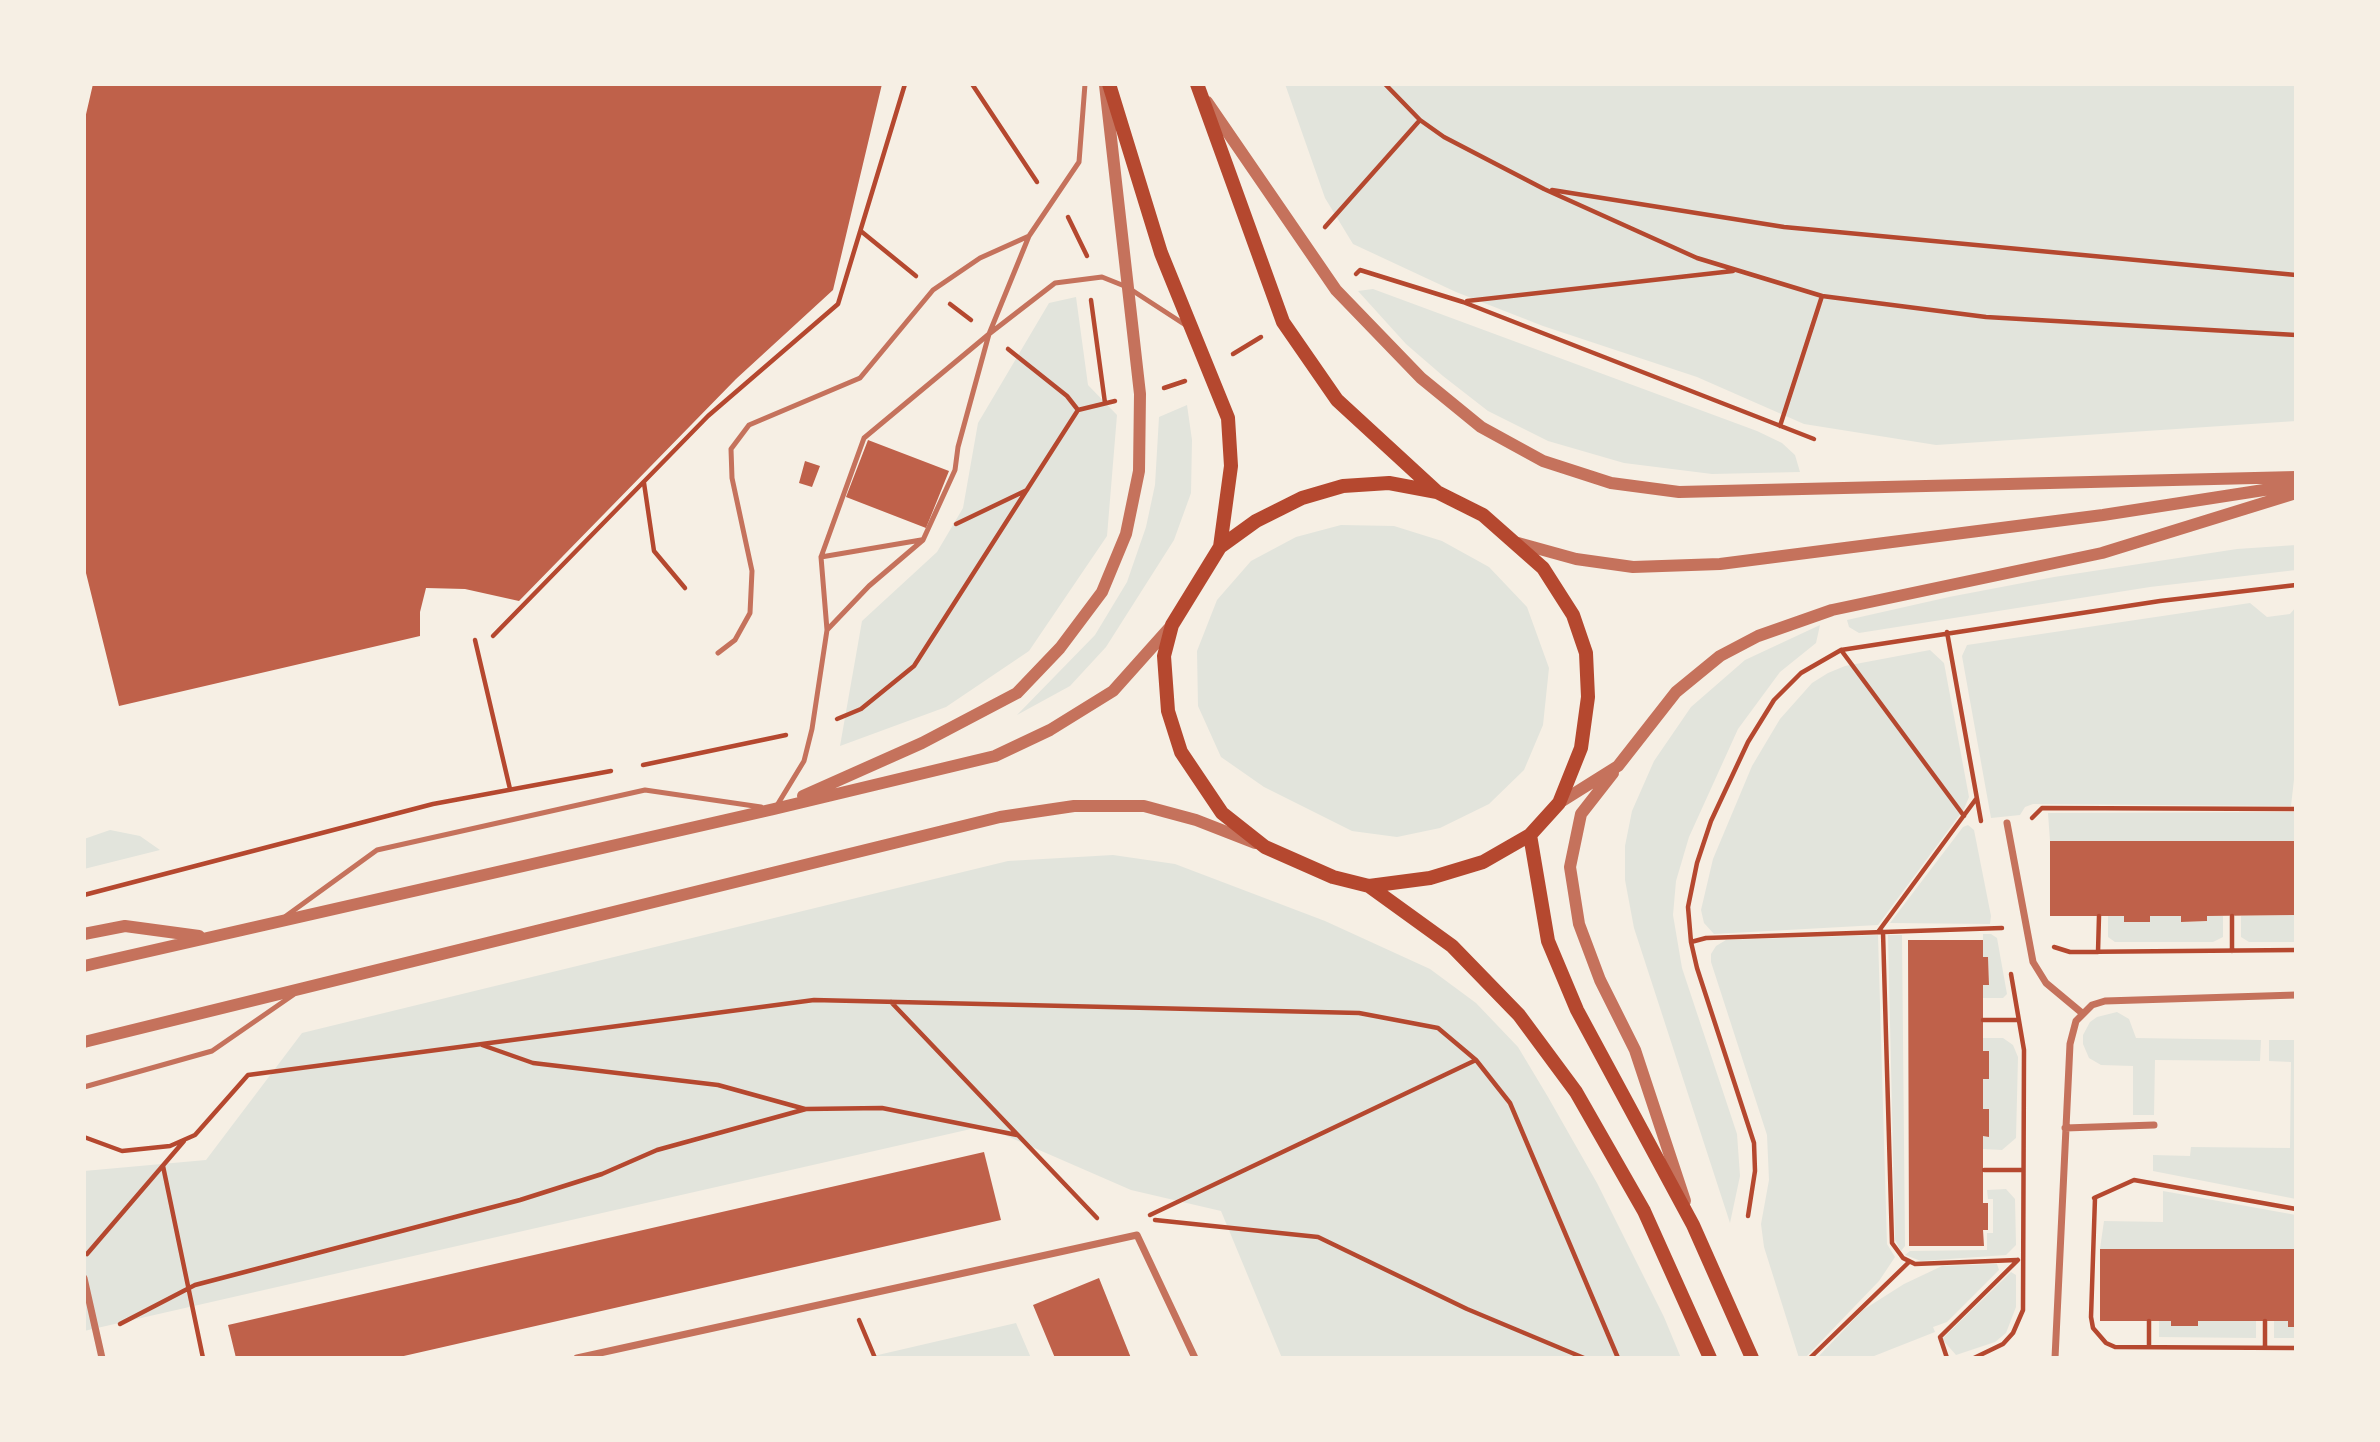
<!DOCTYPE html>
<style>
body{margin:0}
#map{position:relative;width:2380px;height:1442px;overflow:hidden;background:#f6efe4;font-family:"Zilla Slab",serif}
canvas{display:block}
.frame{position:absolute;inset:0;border:86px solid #f6efe4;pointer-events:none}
</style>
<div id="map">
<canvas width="2380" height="1442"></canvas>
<div class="frame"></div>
</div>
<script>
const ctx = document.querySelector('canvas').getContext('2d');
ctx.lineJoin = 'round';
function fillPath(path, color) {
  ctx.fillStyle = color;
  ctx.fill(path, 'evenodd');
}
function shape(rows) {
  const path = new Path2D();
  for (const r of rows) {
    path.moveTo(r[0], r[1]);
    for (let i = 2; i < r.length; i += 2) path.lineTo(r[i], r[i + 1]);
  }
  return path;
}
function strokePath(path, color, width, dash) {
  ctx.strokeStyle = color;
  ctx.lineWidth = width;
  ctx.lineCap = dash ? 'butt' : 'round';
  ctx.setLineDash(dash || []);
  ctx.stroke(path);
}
fillPath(shape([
 [1285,84,2296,84,2296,421,1936,445,1804,424,1697,377,1543,326,1456,292,1353,244,1325,198],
 [1373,289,1757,431,1782,443,1795,455,1800,472,1712,474,1624,463,1548,441,1488,411,1443,376,1406,344,1358,291],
 [1076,297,1088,385,1117,415,1107,536,1029,651,946,707,840,746,862,621,937,552,963,508,978,423,1049,303],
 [1187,405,1192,440,1191,493,1174,540,1106,647,1070,686,1017,715,1095,635,1127,582,1146,527,1155,485,1159,417],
 [1341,525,1394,526,1442,541,1489,567,1527,607,1549,668,1543,725,1524,770,1489,804,1440,828,1397,837,1352,831,1264,787,1221,757,1198,706,1197,651,1217,600,1251,561,1296,537],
 [2296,545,2296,570,2150,587,1859,633,1849,627,1847,620,1949,597,2054,577,2237,549],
 [2250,603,2267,617,2290,614,2296,607,2296,762,2291,806,2033,804,2025,807,2020,815,1991,818,1962,656,1967,645],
 [1820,625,1816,643,1780,672,1738,729,1689,837,1676,881,1673,915,1682,968,1737,1134,1740,1176,1730,1223,1634,928,1625,880,1625,846,1632,811,1654,761,1691,707,1745,660],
 [1930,650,1944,663,1969,797,1964,809,1878,925,1714,934,1704,923,1701,910,1713,859,1752,766,1780,719,1812,683,1828,673,1845,666],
 [2296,812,2296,841,2050,841,2048,813],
 [1968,825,1974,830,1991,916,1990,924,1890,923,1963,827],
 [110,830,140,836,160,850,84,869,84,839],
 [1113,855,1175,864,1325,921,1430,969,1476,1003,1518,1047,1548,1097,1597,1183,1664,1317,1681,1358,1282,1358,1221,1211,1131,1190,984,1126,84,1331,84,1171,206,1160,302,1033,1008,861],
 [2295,915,2296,942,2249,942,2241,937,2241,916],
 [2108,916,2124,916,2124,922,2150,916,2181,916,2181,922,2207,921,2207,916,2223,916,2223,937,2213,942,2115,942,2108,937],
 [1983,934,1991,934,1997,938,2007,994,2003,998,1983,998,1983,985,1989,985,1988,958,1983,957],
 [1878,935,1887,1244,1895,1257,1879,1281,1805,1358,1799,1358,1764,1247,1761,1224,1769,1180,1767,1135,1711,962,1711,954,1716,946,1726,940],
 [1888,935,1902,935,1905,1246,1901,1251,1895,1240],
 [2117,1012,2129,1019,2136,1038,2261,1040,2260,1061,2155,1060,2154,1115,2133,1115,2133,1066,2101,1065,2089,1058,2083,1044,2083,1035,2090,1022,2097,1017],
 [1983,1038,2003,1038,2013,1045,2018,1057,2016,1138,2002,1150,1983,1149,1983,1136,1988,1136,1983,1109],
 [2269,1040,2296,1040,2296,1199,2153,1171,2153,1155,2190,1156,2191,1147,2290,1148,2291,1062,2269,1061],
 [2006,1189,2015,1199,2016,1245,2006,1255,1921,1261,1905,1255,1910,1251,1987,1250,1987,1233,1993,1233,1993,1199,1988,1199,1987,1190],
 [2163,1191,2296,1215,2296,1249,2100,1249,2104,1221,2163,1222],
 [1997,1264,1999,1270,1947,1322,1933,1327,1935,1332,1869,1358,1817,1358,1863,1310,1904,1284,1942,1266],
 [2011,1272,2016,1275,2016,1307,2006,1333,1995,1342,1956,1355,1942,1339],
 [2159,1321,2256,1321,2256,1338,2159,1337],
 [2274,1321,2288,1321,2288,1327,2296,1327,2296,1338,2274,1338],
 [1016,1323,1031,1358,865,1358]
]), '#e2e4dc');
fillPath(shape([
 [93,84,882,84,833,290,736,379,519,601,465,589,426,588,420,612,420,636,119,706,84,565,84,123],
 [868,440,949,471,926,528,846,497],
 [805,461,820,466,812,487,799,483],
 [2050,841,2296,841,2296,915,2207,916,2207,921,2181,922,2181,916,2150,916,2150,922,2124,922,2124,916,2050,916],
 [1908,940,1983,940,1983,957,1988,957,1989,985,1983,985,1983,1051,1989,1051,1989,1079,1983,1079,1983,1109,1989,1109,1989,1137,1983,1136,1983,1203,1988,1203,1988,1230,1983,1230,1984,1246,1909,1246],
 [984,1152,1001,1220,395,1358,236,1358,228,1325],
 [2100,1249,2296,1249,2296,1327,2288,1327,2288,1321,2198,1321,2198,1326,2171,1326,2171,1321,2100,1321],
 [1099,1278,1131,1358,1055,1358,1033,1305]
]), '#bf614a');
strokePath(shape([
 [972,84,1037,182],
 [1385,84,1420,120,1444,137,1544,189,1697,258,1822,296,1986,317,2296,335],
 [1552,190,1784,227,2296,275],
 [1068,217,1087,256],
 [1325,227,1420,120],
 [862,232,916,276],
 [1356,274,1360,270,1463,302,1814,439],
 [1091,300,1105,403],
 [1467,301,1733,271],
 [950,304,971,320],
 [1008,349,1067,396,1078,410],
 [1233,354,1261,337],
 [1164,388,1185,381],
 [1780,426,1822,296],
 [644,483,654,551,685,588],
 [956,524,1027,490],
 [1947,632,1981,821],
 [493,636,708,416,838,304,905,84],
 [475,640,510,789],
 [1841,650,1964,816],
 [837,719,861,709,914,666,1078,410,1115,401],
 [643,765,786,735],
 [2032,818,2042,808,2296,809],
 [84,895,433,804,611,771],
 [1878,932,1976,799],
 [1883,932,1892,1243,1903,1258,1915,1264,2017,1260],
 [1691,942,1706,938,2002,928],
 [2054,947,2070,952,2296,950],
 [2232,951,2232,916],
 [2098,952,2099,916],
 [891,1002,1097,1218],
 [1983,1020,2019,1020],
 [482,1045,533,1063,718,1085,805,1109],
 [84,1137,122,1151,170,1146,195,1135,248,1075,814,1000,1359,1013,1438,1028,1476,1060,1510,1103,1618,1358],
 [163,1166,203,1358],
 [1984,1170,2023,1170],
 [2094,1198,2134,1180,2296,1209],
 [2095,1198,2091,1317,2093,1328,2106,1343,2115,1347,2296,1348],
 [1150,1215,1476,1060],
 [1748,1216,1755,1171,1754,1143,1697,968,1691,942,1688,907,1697,863,1711,821,1748,742,1774,700,1801,673,1841,650,2160,601,2296,585],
 [1155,1220,1318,1237,1467,1309,1584,1358],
 [87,1254,184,1141],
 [859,1320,875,1358],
 [120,1324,195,1285,520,1200,602,1174,657,1150,806,1109,882,1108,1017,1135],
 [2149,1347,2149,1321],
 [2265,1348,2265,1321],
 [1810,1358,1909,1262],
 [1947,1358,1940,1337,2018,1260],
 [1974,1358,2003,1344,2013,1333,2023,1310,2024,1050,2011,974]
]), '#b5482f', 4.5);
strokePath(shape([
 [821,557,921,540],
 [827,630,869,586,923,540,955,470,958,447,989,334,1055,283,1102,277,1127,287,1187,326],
 [718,653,735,640,750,613,752,571,732,478,731,449,749,425,860,378,933,290,980,258,1029,236],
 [776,807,804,761,812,729,827,630,821,557,864,438,989,334,1029,236,1079,162,1085,84],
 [286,916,377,850,645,790,761,807],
 [84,1087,212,1051,293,995]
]), '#c5725c', 5);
strokePath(shape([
 [2007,823,2033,962,2046,983,2082,1013],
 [2065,1128,2154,1125],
 [84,1278,102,1358],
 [577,1358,1137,1235,1195,1358],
 [2055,1358,2070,1044,2076,1021,2092,1005,2105,1001,2296,995]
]), '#c5725c', 7);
strokePath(shape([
 [1207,102,1336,290,1421,378,1481,427,1543,461,1611,483,1679,492,2296,477],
 [1518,543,1576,559,1633,567,1720,564,2103,515,2296,485],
 [1613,773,1581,814,1570,867,1579,924,1600,980,1635,1050,1685,1201],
 [803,796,922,743,1017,693,1060,648,1102,592,1126,534,1139,471,1140,394,1105,85],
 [1559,803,1618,766,1676,692,1720,656,1758,636,1832,610,2102,553,2296,493],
 [84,934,125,926,199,936],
 [84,966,774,809,995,756,1050,730,1113,691,1172,625],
 [84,1042,1000,817,1074,806,1144,806,1196,820,1255,843]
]), '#c5725c', 12);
strokePath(shape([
 [1109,84,1161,253,1228,418,1231,466,1220,547],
 [1197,84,1283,322,1337,400,1436,491],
 [1389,483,1437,492,1483,515,1543,568,1573,615,1586,653,1588,697,1581,748,1559,803,1530,835,1483,862,1430,878,1369,886,1333,877,1265,847,1222,813,1181,752,1168,711,1164,656,1172,625,1220,547,1256,521,1302,498,1343,486,1389,483],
 [1530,835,1548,941,1577,1010,1693,1225,1752,1358],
 [1369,886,1452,946,1519,1015,1576,1092,1644,1211,1710,1358]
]), '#b5482f', 14);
</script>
